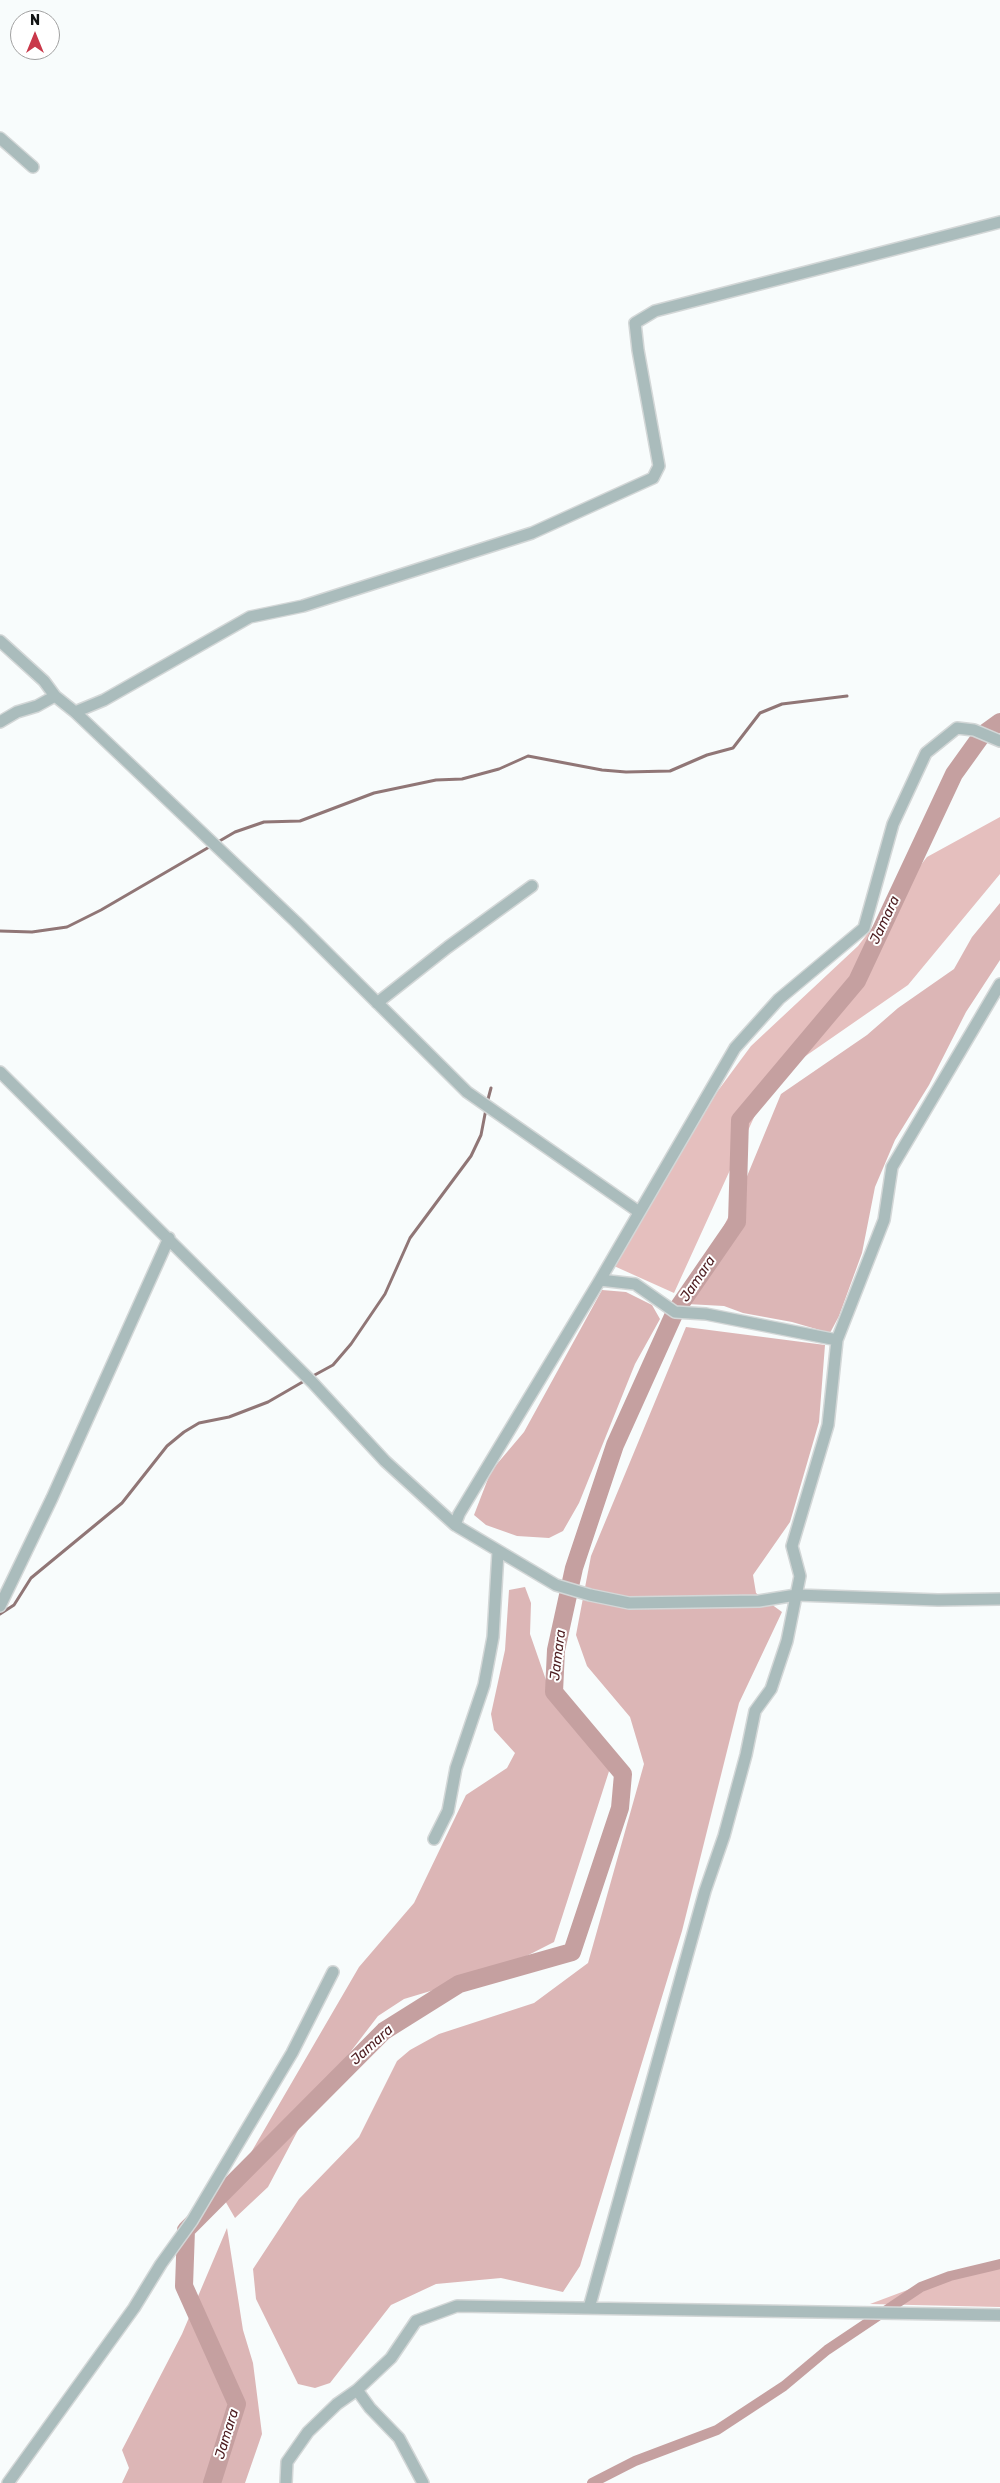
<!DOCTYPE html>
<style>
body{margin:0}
#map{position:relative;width:1000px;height:2483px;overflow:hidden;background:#f8fcfc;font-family:Rubik,sans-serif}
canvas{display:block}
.north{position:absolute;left:10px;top:10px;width:50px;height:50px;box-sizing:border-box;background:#fff;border:1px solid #a1a1a1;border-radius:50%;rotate:0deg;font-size:14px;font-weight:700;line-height:20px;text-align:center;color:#131414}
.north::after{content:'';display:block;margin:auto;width:18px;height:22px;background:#c9384a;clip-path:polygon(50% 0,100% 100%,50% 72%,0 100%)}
</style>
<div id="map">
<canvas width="1000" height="2483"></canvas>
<div class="north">N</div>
</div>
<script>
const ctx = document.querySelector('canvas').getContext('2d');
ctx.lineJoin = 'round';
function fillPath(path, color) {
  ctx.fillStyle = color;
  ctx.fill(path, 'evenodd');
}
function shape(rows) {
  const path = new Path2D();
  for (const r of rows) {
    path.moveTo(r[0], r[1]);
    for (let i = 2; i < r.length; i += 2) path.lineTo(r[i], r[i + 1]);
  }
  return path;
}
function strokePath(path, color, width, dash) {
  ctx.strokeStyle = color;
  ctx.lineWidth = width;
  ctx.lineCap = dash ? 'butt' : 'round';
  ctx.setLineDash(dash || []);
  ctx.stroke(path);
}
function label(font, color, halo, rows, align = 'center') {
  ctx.font = font + ' Rubik,sans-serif';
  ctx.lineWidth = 4;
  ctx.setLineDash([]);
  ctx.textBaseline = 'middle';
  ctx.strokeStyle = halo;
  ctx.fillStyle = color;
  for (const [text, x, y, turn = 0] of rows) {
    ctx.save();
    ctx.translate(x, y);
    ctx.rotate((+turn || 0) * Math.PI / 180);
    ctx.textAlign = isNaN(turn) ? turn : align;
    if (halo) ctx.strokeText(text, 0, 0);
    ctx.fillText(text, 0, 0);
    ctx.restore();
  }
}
fillPath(shape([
 [1000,817,1000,874,908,985,771,1080,674,1293,614,1266,717,1092,751,1046,858,946,927,857],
 [1000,2266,1000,2307,870,2304,950,2274]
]), '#e5bfbe');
fillPath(shape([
 [1000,903,1000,960,966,1012,929,1085,895,1140,875,1187,862,1253,839,1316,830,1333,792,1322,743,1313,724,1306,687,1304,743,1186,781,1094,867,1035,898,1008,954,969,972,937],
 [602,1290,626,1292,652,1305,660,1319,635,1364,579,1503,563,1531,549,1538,517,1536,486,1525,474,1515,491,1471,524,1432],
 [686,1327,825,1345,819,1422,790,1522,753,1575,756,1593,782,1612,739,1703,682,1931,580,2266,563,2292,501,2278,436,2284,391,2305,330,2383,315,2388,298,2384,256,2299,253,2269,299,2199,359,2137,397,2061,410,2050,439,2034,534,2003,588,1963,644,1764,630,1717,587,1666,576,1635,579,1619,591,1556],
 [525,1587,531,1603,530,1634,546,1680,586,1737,612,1762,554,1942,497,1971,404,1999,378,2016,315,2098,268,2187,235,2218,224,2199,359,1967,414,1903,466,1795,507,1768,515,1753,494,1730,491,1714,505,1650,509,1590],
 [227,2228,243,2330,253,2363,262,2434,245,2483,122,2483,129,2468,122,2450,182,2334]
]), '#dcb6b6');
strokePath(shape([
 [0,931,32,932,67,927,101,910,235,832,264,822,300,821,374,793,436,780,462,779,499,769,528,756,602,770,626,772,670,771,707,755,733,748,760,713,782,704,847,696],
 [487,1103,491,1088],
 [311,1377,333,1365,351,1344,385,1294,410,1238,471,1156,481,1135,486,1109],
 [0,1614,14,1605,31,1578,122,1503,167,1446,184,1432,199,1423,229,1417,268,1402,306,1380]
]), '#907676', 3);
strokePath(shape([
 [592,2483,635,2461,717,2430,784,2386,827,2350,921,2287,950,2276,1000,2264]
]), '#c5a0a0', 10);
strokePath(shape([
 [212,2483,237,2404,184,2286,186,2230,384,2031,459,1984,572,1952,620,1808,623,1774,554,1692,556,1650,574,1568,615,1445,675,1312,737,1222,740,1120,857,981,954,774,982,735,1000,722]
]), '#c5a0a0', 18);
const minor = shape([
 [0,138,33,167],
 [0,641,44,681,55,696,75,712,296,922,467,1092,639,1212],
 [75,712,104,700,250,617,303,606,532,533,653,478,659,466,638,350,635,323,655,311,1000,222],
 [0,722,17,712,37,706,55,696],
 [377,1003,448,947,532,886],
 [0,1072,312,1382,385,1461,455,1525,459,1514,600,1280,735,1048,779,999,864,928,893,824,926,753,957,728,974,730,1000,741],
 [600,1280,635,1284,675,1312,706,1314,837,1340],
 [455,1525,556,1585,590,1595,629,1603,759,1601,796,1595,938,1600,1000,1599],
 [0,1606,52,1498,169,1238],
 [434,1839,448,1811,456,1768,484,1685,493,1637,498,1552],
 [589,2308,705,1891,724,1836,746,1755,755,1711,771,1689,787,1641,800,1576,792,1546,828,1425,837,1340,884,1220,892,1167,1000,984],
 [357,2390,370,2408,399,2438,423,2483],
 [8,2483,134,2308,161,2264,192,2221,292,2053,333,1972],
 [286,2483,287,2462,308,2432,337,2404,357,2390,391,2358,416,2321,457,2306,1000,2315]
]);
strokePath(minor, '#d3d7d7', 14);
strokePath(minor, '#aabcbc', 11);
label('italic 14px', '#4c1b1e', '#fff', [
 ["Jamara",885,920,-65],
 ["Jamara",698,1279,-56],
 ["Jamara",558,1655,-83],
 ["Jamara",372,2045,-42],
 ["Jamara",227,2434,-73]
]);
</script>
